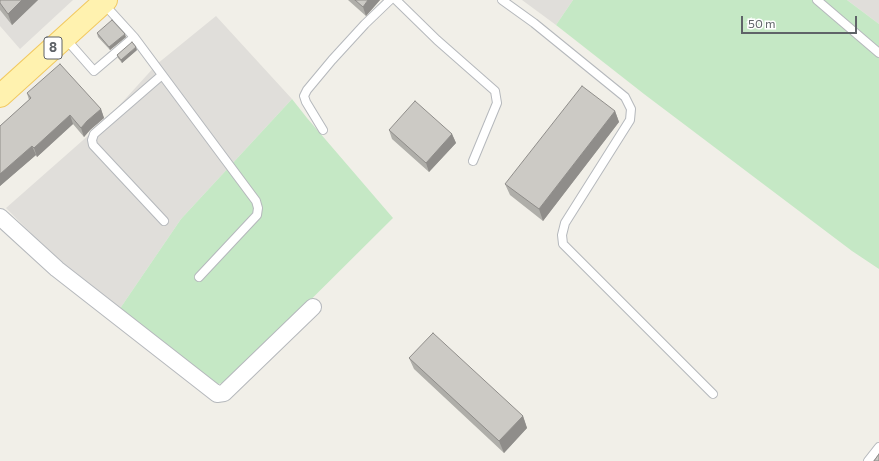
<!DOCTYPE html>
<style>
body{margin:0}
#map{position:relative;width:879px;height:461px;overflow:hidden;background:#f1efe8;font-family:Commissioner,sans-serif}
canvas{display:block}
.scale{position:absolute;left:741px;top:16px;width:116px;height:18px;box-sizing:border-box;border:2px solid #5f6368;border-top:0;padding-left:5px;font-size:12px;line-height:14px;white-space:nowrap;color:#5f6368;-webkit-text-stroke:3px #fff;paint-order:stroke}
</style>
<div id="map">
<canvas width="879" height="461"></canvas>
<div class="scale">50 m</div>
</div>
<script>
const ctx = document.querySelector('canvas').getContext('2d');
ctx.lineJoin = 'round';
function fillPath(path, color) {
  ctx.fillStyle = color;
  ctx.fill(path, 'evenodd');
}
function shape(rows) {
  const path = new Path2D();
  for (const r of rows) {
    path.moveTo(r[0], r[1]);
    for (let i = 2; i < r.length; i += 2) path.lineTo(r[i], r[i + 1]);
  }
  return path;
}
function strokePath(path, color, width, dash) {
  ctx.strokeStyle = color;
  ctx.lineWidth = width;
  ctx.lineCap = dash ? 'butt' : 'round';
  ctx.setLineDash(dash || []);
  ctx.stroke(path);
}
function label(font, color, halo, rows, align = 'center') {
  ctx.font = font + ' Commissioner,sans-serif';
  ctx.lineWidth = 3;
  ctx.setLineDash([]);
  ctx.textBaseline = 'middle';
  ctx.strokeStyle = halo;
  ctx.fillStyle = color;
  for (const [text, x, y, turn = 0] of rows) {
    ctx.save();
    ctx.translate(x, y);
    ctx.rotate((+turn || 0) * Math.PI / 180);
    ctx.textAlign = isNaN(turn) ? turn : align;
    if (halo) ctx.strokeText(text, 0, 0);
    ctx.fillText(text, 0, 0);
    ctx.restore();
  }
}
fillPath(shape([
 [0,0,73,0,20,49,0,26],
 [522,0,573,0,556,25],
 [847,0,879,0,879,24],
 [216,16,292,99,181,219,119,310,63,266,6,208,107,119,157,64]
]), '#e0deda');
fillPath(shape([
 [573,0,847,0,879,24,879,269,852,251,644,94,556,25],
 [292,99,307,118,393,218,228,382,213,385,119,310,181,219]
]), '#c5e8c5');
const service = shape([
 [396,0,437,40,495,91,497,103,473,161],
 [502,0,534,23,625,97,631,109,630,120,565,223,562,235,563,244,713,394],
 [817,0,879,53],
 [103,3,134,37,256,201,258,208,257,215,199,277],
 [65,38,94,71,134,37],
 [162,75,94,134,92,140,93,145,164,221],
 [323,130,306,102,304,96,307,90,332,60,365,24,390,0],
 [868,461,879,447]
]);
const minor = shape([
 [0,217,57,269,217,394,224,393,313,307]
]);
const primary = shape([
 [0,96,106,0]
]);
strokePath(service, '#b5b8bc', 10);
strokePath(minor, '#b5b8bc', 18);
strokePath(primary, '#f2c960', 24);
strokePath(service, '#fff', 8);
strokePath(minor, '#fff', 16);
strokePath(primary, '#fff2af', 22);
fillPath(shape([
 [0,0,38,0,12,25,0,10],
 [348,0,380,0,366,16],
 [97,33,126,37,110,50,98,37],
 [137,50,122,63,118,58,117,55],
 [27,93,101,109,104,118,90,130,84,137,73,124,37,157,36,155,0,186,0,126,29,100],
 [615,111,619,122,543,221,510,195,505,184],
 [389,130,452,134,456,143,429,172,392,139],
 [409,358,523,416,527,428,504,453,414,369]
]), '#afaea9');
fillPath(shape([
 [22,0,38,0,12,25,8,14],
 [368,0,380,0,366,16,363,7],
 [125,34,126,37,110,50,109,47],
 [136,47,137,50,122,63,121,60],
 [101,109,104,118,90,130,84,137,81,128,87,121],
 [615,111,619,122,543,221,539,209],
 [70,115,73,124,37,157,34,148],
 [452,134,456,143,429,172,426,163],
 [32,146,36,155,0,186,0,174],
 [523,416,527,428,504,453,499,441]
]), '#8f8d8a');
const building = shape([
 [0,0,22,0,8,14,0,3,0,0],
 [355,0,368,0,363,7,355,0],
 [112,20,125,34,109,47,97,33,112,20],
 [132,42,136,47,121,60,117,55,132,42],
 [60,64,101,109,87,121,81,128,70,115,34,148,32,146,0,174,0,126,31,98,27,93,60,64],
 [582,86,615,111,539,209,505,184,582,86],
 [415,101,452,134,426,163,389,130,415,101],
 [433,333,523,416,499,441,409,358,433,333],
 [879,454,879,461,874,461,879,454]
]);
fillPath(building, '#cccac5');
strokePath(building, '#8f8d8a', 1);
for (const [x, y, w] of [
 [53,48,18]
]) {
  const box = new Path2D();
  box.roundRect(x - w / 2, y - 11, w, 22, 3);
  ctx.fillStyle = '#fff';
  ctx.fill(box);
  strokePath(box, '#5f6368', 1);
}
label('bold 13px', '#5f6368', null, [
 ["8",53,48]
]);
</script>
